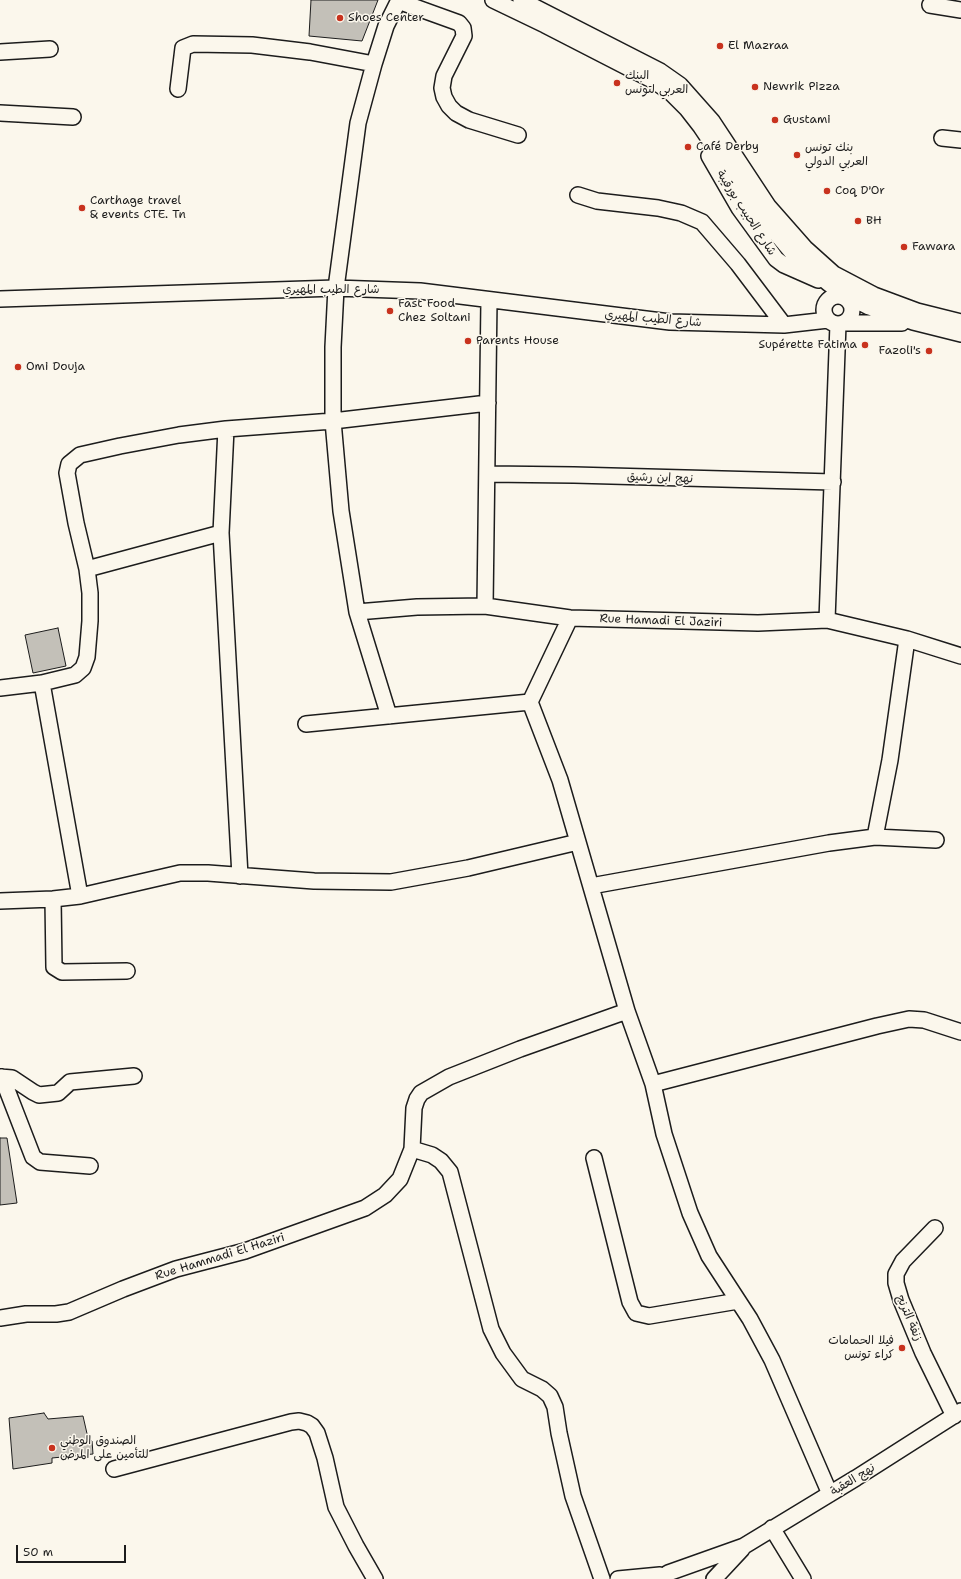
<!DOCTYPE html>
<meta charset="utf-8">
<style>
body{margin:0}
#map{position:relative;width:961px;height:1579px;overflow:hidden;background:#fbf7ec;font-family:"Shantell Sans",sans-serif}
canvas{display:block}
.scale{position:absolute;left:16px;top:1545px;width:110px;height:18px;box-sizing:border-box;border:2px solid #1c1c1c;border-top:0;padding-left:5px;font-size:12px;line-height:14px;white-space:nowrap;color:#1c1c1c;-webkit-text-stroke:3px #fbf7ec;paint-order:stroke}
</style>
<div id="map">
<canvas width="961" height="1579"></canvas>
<div class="scale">50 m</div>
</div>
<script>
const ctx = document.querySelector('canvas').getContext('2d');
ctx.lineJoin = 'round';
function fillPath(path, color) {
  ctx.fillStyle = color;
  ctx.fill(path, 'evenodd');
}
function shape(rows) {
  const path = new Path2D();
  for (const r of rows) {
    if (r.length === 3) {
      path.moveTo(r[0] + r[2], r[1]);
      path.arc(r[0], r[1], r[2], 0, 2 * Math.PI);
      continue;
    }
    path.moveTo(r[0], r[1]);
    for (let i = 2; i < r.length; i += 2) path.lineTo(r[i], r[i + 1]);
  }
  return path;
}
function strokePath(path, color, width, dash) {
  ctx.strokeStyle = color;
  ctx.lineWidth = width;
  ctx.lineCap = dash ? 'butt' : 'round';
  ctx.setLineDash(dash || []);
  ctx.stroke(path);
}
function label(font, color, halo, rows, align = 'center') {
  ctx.font = font + ' "Shantell Sans","Playpen Sans Arabic",sans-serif';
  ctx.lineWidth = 3;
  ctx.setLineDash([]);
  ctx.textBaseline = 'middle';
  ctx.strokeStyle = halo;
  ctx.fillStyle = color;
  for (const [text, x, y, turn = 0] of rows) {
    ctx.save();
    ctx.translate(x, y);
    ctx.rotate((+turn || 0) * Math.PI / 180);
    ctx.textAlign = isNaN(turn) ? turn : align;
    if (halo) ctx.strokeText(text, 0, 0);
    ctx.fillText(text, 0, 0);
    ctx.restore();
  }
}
const building = shape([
 [311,0,378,0,362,41,309,36,311,0],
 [58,628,66,666,33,673,25,635,58,628],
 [0,1138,7,1138,17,1203,0,1205,0,1138],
 [44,1413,48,1419,83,1416,88,1438,92,1441,93,1454,52,1458,52,1463,13,1469,9,1418,44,1413]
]);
fillPath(building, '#c3c0b8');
strokePath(building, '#1c1c1c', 1);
const minor = shape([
 [493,0,545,25,654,81,671,93,687,109,701,127,758,212,794,255,828,283,840,292,869,307,913,322,961,334],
 [521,0,660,71,680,85,712,121,768,206,805,248,834,274,874,295,917,311,961,322],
 [398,1,459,23,463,28,464,36,444,76,442,88,444,97,449,106,456,113,469,120,518,135],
 [930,5,961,10],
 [0,52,50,49],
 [178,89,183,48,193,44,252,45,310,52,374,64],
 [0,113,73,117],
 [942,138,961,140],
 [709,156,739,208,776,259,784,265,818,280],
 [578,195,597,201,658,208,681,213,702,222,738,264,784,325],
 [838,310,14],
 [0,299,336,288,420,291,670,322,784,325,828,320],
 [843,323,902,323],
 [226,429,221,533,240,876],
 [487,474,574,475,833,482],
 [87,569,221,533],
 [485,606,489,300],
 [357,612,417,607,485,606,570,618,758,623,827,620,907,639,961,656],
 [570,618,530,702,560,780,627,1011,653,1084,664,1134,690,1213,709,1256,750,1319,772,1360,830,1494],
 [827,620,838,324],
 [42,683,80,896],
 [0,688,42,683,75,675,83,668,87,657,90,621,90,593,87,569,76,523,67,473,69,464,80,455,120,446,179,435,226,429,333,421,488,403],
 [389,716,357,612,341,511,333,421,333,347,336,288,358,123,374,64,386,26,399,0],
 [306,724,530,702],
 [875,837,890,760,907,639],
 [591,886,829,843,875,837,936,840],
 [53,899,54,967,62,972,127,971],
 [0,901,53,899,80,896,180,873,208,873,314,881,391,882,468,868,578,842],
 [0,1077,12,1078,33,1092,39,1095,58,1093,70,1082,134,1076],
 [2,1077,33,1157,40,1162,90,1166],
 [653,1084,877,1026,909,1019,924,1020,961,1032],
 [412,1149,432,1155,441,1161,450,1172,491,1329,503,1353,522,1379,542,1389,550,1396,555,1407,559,1433,573,1496,602,1579],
 [594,1158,630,1302,636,1313,649,1316,738,1301],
 [935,1228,903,1261,896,1274,896,1283,901,1300,923,1353,954,1416],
 [0,1318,26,1314,56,1314,69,1312,123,1289,176,1269,245,1251,365,1208,385,1195,400,1179,412,1149,414,1108,417,1099,421,1093,449,1077,520,1049,627,1011],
 [114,1469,291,1422,299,1421,307,1423,312,1426,317,1433,325,1458,336,1507,356,1546,375,1579],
 [772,1528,803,1579],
 [668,1573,744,1546,856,1478,961,1411],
 [618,1579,660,1575],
 [714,1579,742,1549]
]);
strokePath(minor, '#1c1c1c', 18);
strokePath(minor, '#fbf7ec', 15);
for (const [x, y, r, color] of [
 [340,18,4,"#c8321e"],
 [720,46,4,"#c8321e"],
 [617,83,4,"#c8321e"],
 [755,87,4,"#c8321e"],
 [775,120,4,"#c8321e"],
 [688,147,4,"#c8321e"],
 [797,155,4,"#c8321e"],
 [827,191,4,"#c8321e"],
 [82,208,4,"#c8321e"],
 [858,221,4,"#c8321e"],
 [904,247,4,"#c8321e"],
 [390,311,4,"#c8321e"],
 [468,341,4,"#c8321e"],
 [865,345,4,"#c8321e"],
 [929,351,4,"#c8321e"],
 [18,367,4,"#c8321e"],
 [902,1348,4,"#c8321e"],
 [52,1448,4,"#c8321e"]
]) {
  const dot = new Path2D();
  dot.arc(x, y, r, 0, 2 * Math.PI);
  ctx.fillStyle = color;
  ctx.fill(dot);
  strokePath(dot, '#fbf7ec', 1.5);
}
label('12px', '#1c1c1c', '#fbf7ec', [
 ["Shoes Center",348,18],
 ["El Mazraa",728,46],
 ["البنك",625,76],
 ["العربي لتونس",625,90],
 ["Newrik Pizza",763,87],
 ["Gustami",783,120],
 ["Café Derby",696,147],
 ["بنك تونس",805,148],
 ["العربي الدولي",805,162],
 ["Coq D'Or",835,191],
 ["Carthage travel",90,201],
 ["& events CTE. Tn",90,215],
 ["BH",866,221],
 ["Fawara",912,247],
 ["Fast Food",398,304],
 ["Chez Soltani",398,318],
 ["Parents House",476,341],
 ["Supérette Fatima",857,345,"right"],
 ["Fazoli's",921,351,"right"],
 ["Omi Douja",26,367],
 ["فيلا الحمامات",894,1341,"right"],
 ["كراء تونس",894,1355,"right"],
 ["الصندوق الوطني",60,1441],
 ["للتأمين على المرض",60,1455]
], 'left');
label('12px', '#1c1c1c', '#fbf7ec', [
 ["شارع الحبيب بورقيبة",746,213,57],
 ["شارع الطيب المهيري",331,290],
 ["شارع الطيب المهيري",653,319,5],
 ["نهج ابن رشيق",660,478,2],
 ["Rue Hamadi El Jaziri",661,621,2],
 ["Rue Hammadi El Haziri",220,1257,-17],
 ["زنفة الترنج",909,1318,67],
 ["نهج العقبة",853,1480,-32]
]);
</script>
